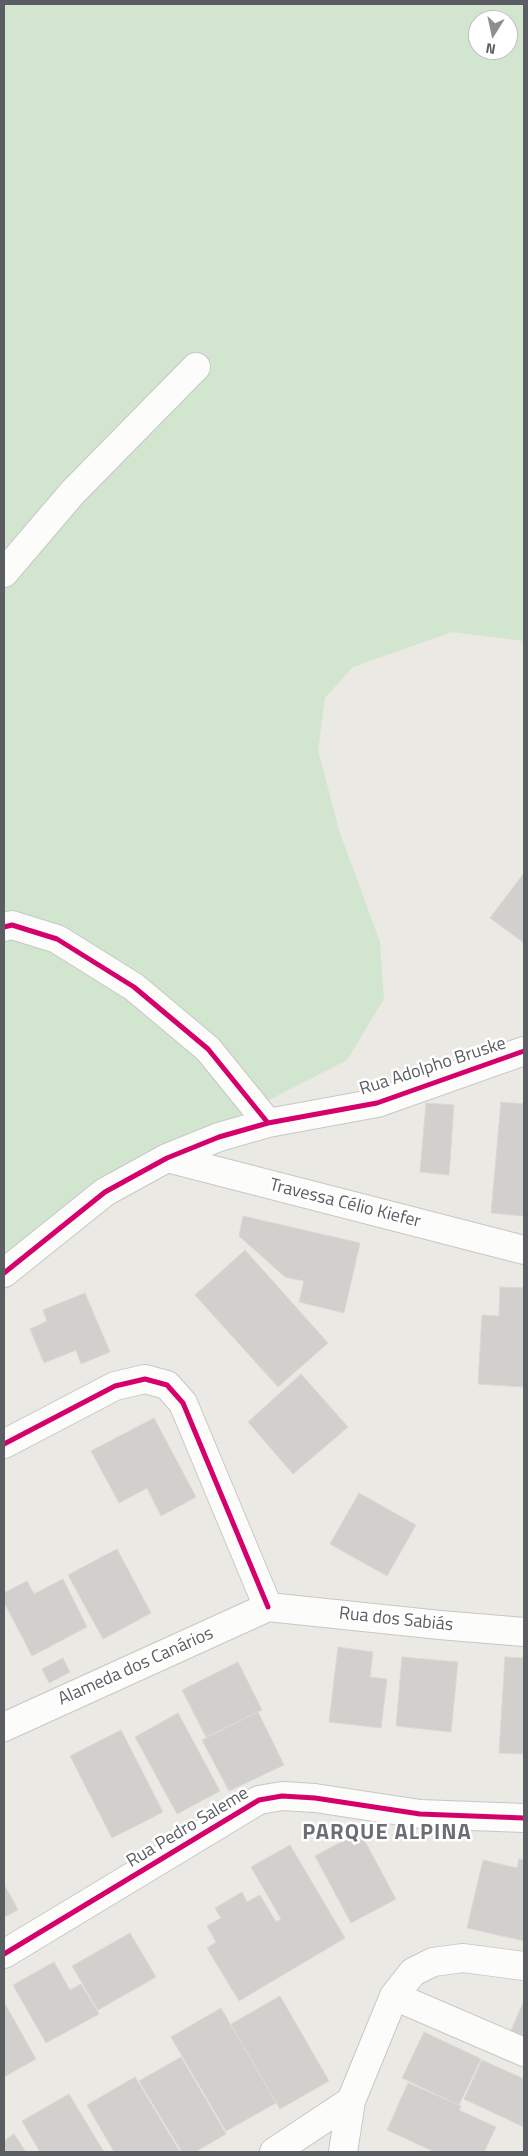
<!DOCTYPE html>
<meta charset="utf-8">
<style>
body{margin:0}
#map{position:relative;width:528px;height:2156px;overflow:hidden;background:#eae9e4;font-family:"Titillium Web",sans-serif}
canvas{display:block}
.frame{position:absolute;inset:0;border:5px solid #5a5e62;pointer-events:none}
.north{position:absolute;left:468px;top:10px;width:50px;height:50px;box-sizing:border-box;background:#fff;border:1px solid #bdbfc0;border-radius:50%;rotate:190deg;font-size:14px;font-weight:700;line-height:20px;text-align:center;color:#5a5e62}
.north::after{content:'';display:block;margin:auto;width:18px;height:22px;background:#8c8f90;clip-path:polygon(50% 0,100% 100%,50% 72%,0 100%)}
</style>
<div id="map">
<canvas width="528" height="2156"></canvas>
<div class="frame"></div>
<div class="north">N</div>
</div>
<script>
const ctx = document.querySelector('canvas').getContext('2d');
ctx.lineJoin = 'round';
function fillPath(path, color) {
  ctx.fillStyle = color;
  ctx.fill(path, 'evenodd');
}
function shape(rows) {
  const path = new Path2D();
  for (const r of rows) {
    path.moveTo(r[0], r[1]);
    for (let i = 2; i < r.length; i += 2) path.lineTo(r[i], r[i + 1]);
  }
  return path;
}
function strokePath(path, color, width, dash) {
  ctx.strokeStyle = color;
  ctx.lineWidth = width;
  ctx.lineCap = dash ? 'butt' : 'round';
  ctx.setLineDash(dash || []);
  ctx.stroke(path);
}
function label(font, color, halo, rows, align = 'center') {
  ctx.font = font + ' "Titillium Web",sans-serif';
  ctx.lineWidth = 5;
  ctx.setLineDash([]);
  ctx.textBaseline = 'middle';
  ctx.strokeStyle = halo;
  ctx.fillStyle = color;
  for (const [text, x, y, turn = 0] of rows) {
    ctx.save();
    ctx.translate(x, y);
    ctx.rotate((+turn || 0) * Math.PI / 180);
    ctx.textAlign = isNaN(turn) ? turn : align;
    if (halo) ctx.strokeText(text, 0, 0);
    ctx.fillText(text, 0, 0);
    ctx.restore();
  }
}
fillPath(shape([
 [4,4,524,4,524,641,452,632,353,667,325,698,318,750,339,830,380,942,384,999,347,1060,135,1169,9,1287,4,1290],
 [478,20,508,20,508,50,478,50]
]), '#d2e6cf');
const building = shape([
 [524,873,524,943,490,918,524,873],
 [501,1102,524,1104,524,1216,491,1213,501,1102],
 [426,1103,454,1105,449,1175,420,1172,426,1103],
 [243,1216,360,1243,344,1313,299,1302,304,1281,285,1277,239,1236,243,1216],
 [245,1250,328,1343,278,1387,195,1295,245,1250],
 [500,1287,524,1288,524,1387,478,1384,482,1315,499,1316,500,1287],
 [85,1293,110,1352,81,1364,76,1350,44,1363,30,1329,47,1321,43,1310,85,1293],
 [301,1374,348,1427,293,1474,248,1422,301,1374],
 [154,1418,196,1497,161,1516,147,1488,119,1503,91,1451,154,1418],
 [359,1493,416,1525,387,1576,330,1544,359,1493],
 [117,1549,151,1613,103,1639,68,1575,117,1549],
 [63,1579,87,1627,32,1656,4,1602,4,1593,27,1581,34,1594,63,1579],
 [338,1647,373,1652,370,1677,387,1679,381,1728,329,1722,338,1647],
 [402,1657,458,1662,451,1732,396,1726,402,1657],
 [505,1657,524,1658,524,1754,499,1753,505,1657],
 [63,1658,70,1672,49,1683,42,1669,63,1658],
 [238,1662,262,1710,206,1737,182,1690,238,1662],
 [258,1712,284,1765,229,1791,202,1740,258,1712],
 [178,1713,220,1791,177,1814,135,1737,178,1713],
 [121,1730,163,1812,112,1838,70,1756,121,1730],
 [360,1832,396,1899,351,1923,315,1856,360,1832],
 [290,1845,345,1938,239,2001,207,1948,216,1942,207,1926,221,1918,215,1908,242,1892,247,1902,260,1895,276,1922,281,1919,251,1867,290,1845],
 [519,1859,524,1860,524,1941,467,1928,483,1860,517,1868,519,1859],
 [4,1884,18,1910,4,1917,4,1884],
 [130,1933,156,1977,98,2010,72,1966,130,1933],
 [54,1962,70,1990,81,1984,99,2014,46,2043,13,1985,54,1962],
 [280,1996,329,2081,280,2109,231,2024,280,1996],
 [4,2002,36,2059,4,2077,4,2002],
 [523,2003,524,2004,524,2041,509,2035,523,2003],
 [221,2008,276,2103,226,2131,171,2037,221,2008],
 [424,2032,481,2059,459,2105,402,2078,424,2032],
 [181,2057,226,2134,195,2152,182,2152,139,2081,181,2057],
 [482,2060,524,2079,524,2127,464,2099,482,2060],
 [135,2077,180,2152,114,2152,87,2105,135,2077],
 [408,2083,461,2106,459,2110,496,2127,484,2152,435,2152,387,2130,408,2083],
 [69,2094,104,2152,40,2152,22,2121,69,2094],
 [14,2134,26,2152,4,2152,4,2141,14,2134]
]);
fillPath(building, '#d1d0cd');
strokePath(building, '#d9d8d4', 1);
const minor = shape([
 [4,573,73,492,196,367],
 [4,927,12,925,57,939,134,987,208,1049,268,1123],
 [167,1158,524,1250],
 [4,1273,105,1192,167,1158,219,1137,268,1123,377,1103,524,1051],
 [4,1444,115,1386,145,1379,167,1385,183,1403,268,1607],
 [268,1607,440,1625,524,1632],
 [4,1727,268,1607],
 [4,1954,259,1800,282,1796,315,1798,420,1814,524,1818],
 [394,1996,524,2052],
 [274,2152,351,2101],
 [343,2152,351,2101,394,1996,413,1972,433,1962,463,1958,524,1966]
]);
strokePath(minor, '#c7c7c6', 30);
strokePath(minor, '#fcfcfb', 28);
strokePath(shape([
 [4,927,12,925,57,939,134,987,208,1049,268,1123],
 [4,1273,105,1192,167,1158,219,1137,268,1123,377,1103,524,1051],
 [4,1444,115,1386,145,1379,167,1385,183,1403,268,1607],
 [4,1954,259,1800,282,1796,315,1798,420,1814,524,1818]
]), '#d6006c', 5);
label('18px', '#5a5e62', '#fff', [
 ["Rua Adolpho Bruske",433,1067,-18],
 ["Travessa Célio Kiefer",345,1204,14],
 ["Rua dos Sabiás",396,1620,6],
 ["Alameda dos Canários",136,1667,-24],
 ["Rua Pedro Saleme",188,1828,-31]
]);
ctx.letterSpacing = '1px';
label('bold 22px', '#6b6f74', '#fff', [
 ["PARQUE ALPINA",387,1834]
]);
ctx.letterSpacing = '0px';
</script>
